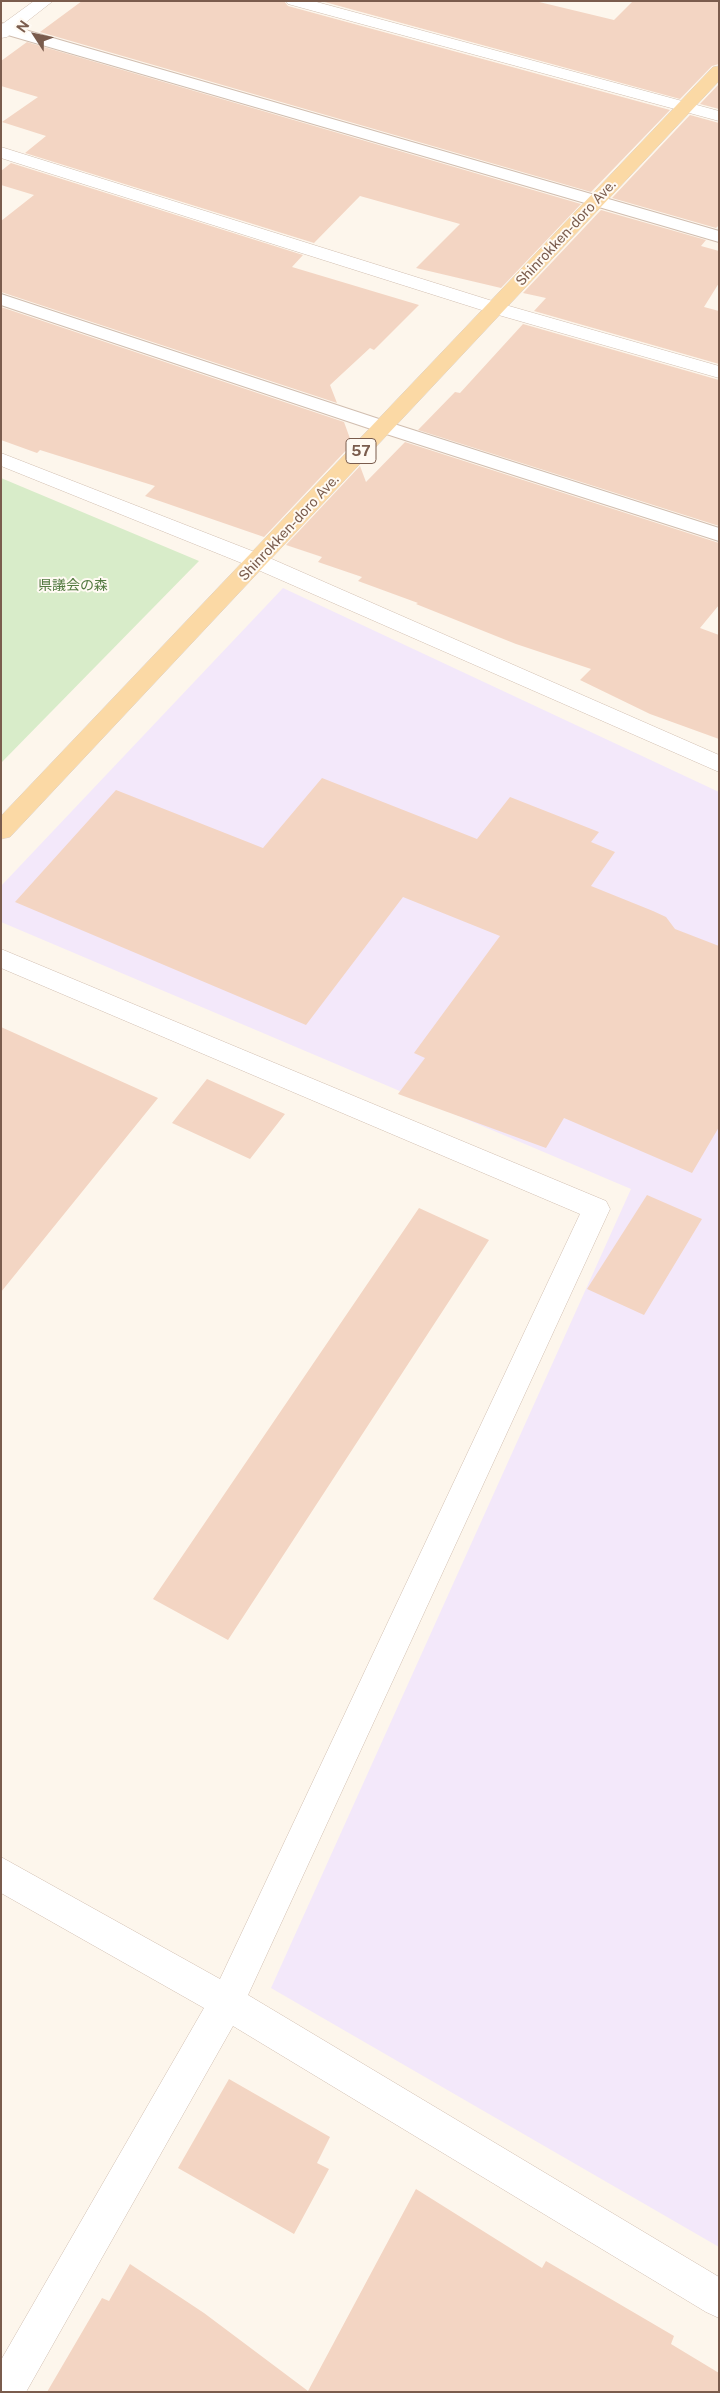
<!DOCTYPE html>
<meta charset="utf-8">
<style>
body{margin:0}
#map{position:relative;width:720px;height:2393px;overflow:hidden;background:#fdf6ec;font-family:"Public Sans",sans-serif}
canvas{display:block}
.frame{position:absolute;inset:0;border:2px solid #7a5c4d;pointer-events:none}
.north{position:absolute;left:10px;top:10px;width:50px;height:50px;-webkit-text-stroke:4px #fffaf3;paint-order:stroke;rotate:305deg;font-size:14px;font-weight:700;line-height:20px;text-align:center;color:#7a5c4d}
.north::after{content:'';display:block;margin:auto;width:18px;height:22px;background:#7a5c4d;clip-path:polygon(50% 0,100% 100%,50% 72%,0 100%)}
</style>
<div id="map">
<canvas width="720" height="2393"></canvas>
<div class="frame"></div>
<div class="north">N</div>
</div>
<script>
const ctx = document.querySelector('canvas').getContext('2d');
ctx.lineJoin = 'round';
function fillPath(path, color) {
  ctx.fillStyle = color;
  ctx.fill(path, 'evenodd');
}
function shape(rows) {
  const path = new Path2D();
  for (const r of rows) {
    path.moveTo(r[0], r[1]);
    for (let i = 2; i < r.length; i += 2) path.lineTo(r[i], r[i + 1]);
  }
  return path;
}
function strokePath(path, color, width, dash) {
  ctx.strokeStyle = color;
  ctx.lineWidth = width;
  ctx.lineCap = dash ? 'butt' : 'round';
  ctx.setLineDash(dash || []);
  ctx.stroke(path);
}
function label(font, color, halo, rows, align = 'center') {
  ctx.font = font + ' "Public Sans","Noto Sans JP",sans-serif';
  ctx.lineWidth = 4;
  ctx.setLineDash([]);
  ctx.textBaseline = 'middle';
  ctx.strokeStyle = halo;
  ctx.fillStyle = color;
  for (const [text, x, y, turn = 0] of rows) {
    ctx.save();
    ctx.translate(x, y);
    ctx.rotate((+turn || 0) * Math.PI / 180);
    ctx.textAlign = isNaN(turn) ? turn : align;
    if (halo) ctx.strokeText(text, 0, 0);
    ctx.fillText(text, 0, 0);
    ctx.restore();
  }
}
fillPath(shape([
 [283,588,719,792,719,2247,271,1988,631,1189,1,922,1,886]
]), '#f3e8fa');
fillPath(shape([
 [1,478,199,561,1,763]
]), '#d8ecc9');
fillPath(shape([
 [82,1,284,1,288,6,670,110,591,192,40,32],
 [321,1,535,1,614,20,633,1,719,1,719,64,712,66,680,99],
 [27,42,581,204,501,288,416,268,460,224,360,196,314,243,25,153,46,136,2,122,38,97,1,86,1,61],
 [719,84,719,109,700,104],
 [690,115,719,123,719,225,716,228,612,198],
 [11,163,303,255,292,267,419,305,374,350,370,348,330,385,337,403,1,292,1,221,34,195,1,185,1,171],
 [601,210,706,240,701,246,719,251,719,283,704,307,719,311,719,364,534,311,546,298,523,293],
 [1,307,344,422,352,444,264,537,145,496,155,486,40,450,37,453,1,440],
 [523,324,719,380,719,526,418,430,455,392,460,393],
 [405,442,719,543,719,605,700,628,719,635,719,739,650,714,580,680,591,669,516,644,416,604,418,603,358,581,362,577,318,562,322,557,286,545,360,466,366,482],
 [322,778,477,839,510,797,599,832,591,842,615,852,591,886,653,911,666,917,675,929,719,946,719,1127,692,1173,564,1118,546,1148,398,1094,425,1058,414,1053,500,936,403,897,306,1025,15,902,116,790,263,848],
 [1,1027,158,1098,1,1292],
 [207,1079,285,1114,250,1159,172,1123],
 [647,1195,702,1219,644,1315,587,1289],
 [419,1208,489,1240,228,1640,153,1599],
 [229,2079,330,2137,317,2163,329,2169,294,2234,178,2168],
 [416,2189,542,2268,546,2261,674,2336,671,2344,719,2373,719,2392,47,2392,102,2298,109,2301,130,2264,204,2313,308,2391]
]), '#f3d5c3');
const service = shape([
 [1,23,719,231,719,242,1,33,1,23],
 [1,294,391,423,719,528,719,541,377,431,1,305,1,294]
]);
const minor = shape([
 [286,1,313,1,719,111,719,121,288,4,286,1],
 [495,302,719,366,719,378,488,312,485,308,488,304,495,302],
 [1,453,265,556,719,755,719,772,249,566,1,466,1,453],
 [1,949,606,1201,610,1209,248,1995,719,2277,719,2318,706,2312,233,2026,26,2392,1,2392,1,2360,204,2008,1,1893,1,1857,220,1979,580,1214,1,968,1,949]
]);
const tertiary = shape([
 [34,1,53,1,7,37,1,38,1,25,34,1],
 [1,147,502,304,505,308,502,312,495,314,488,312,1,158,1,147]
]);
const primary = shape([
 [719,66,719,81,10,837,1,839,1,816,713,67,719,66]
]);
strokePath(service, '#d1beb0', 2);
strokePath(minor, '#d1beb0', 1);
strokePath(tertiary, '#d1beb0', 1);
strokePath(primary, '#dad1cd', 1);
fillPath(service, '#fff');
fillPath(minor, '#fff');
fillPath(tertiary, '#fff');
fillPath(primary, '#fbd9a5');
label('14px', '#7a5c4d', '#fffaf3', [
 ["Shinrokken-doro Ave.",566,233,-47],
 ["Shinrokken-doro Ave.",289,528,-47]
]);
label('14px', '#537a41', '#fffaf3', [
 ["県議会の森",73,586]
]);
for (const [x, y, w] of [
 [361,451,30]
]) {
  const box = new Path2D();
  box.roundRect(x - w / 2, y - 12.5, w, 25, 4);
  ctx.fillStyle = '#fffaf3';
  ctx.fill(box);
  strokePath(box, '#7a5c4d', 1);
}
label('bold 15px', '#7a5c4d', null, [
 ["57",361,451]
]);
</script>
